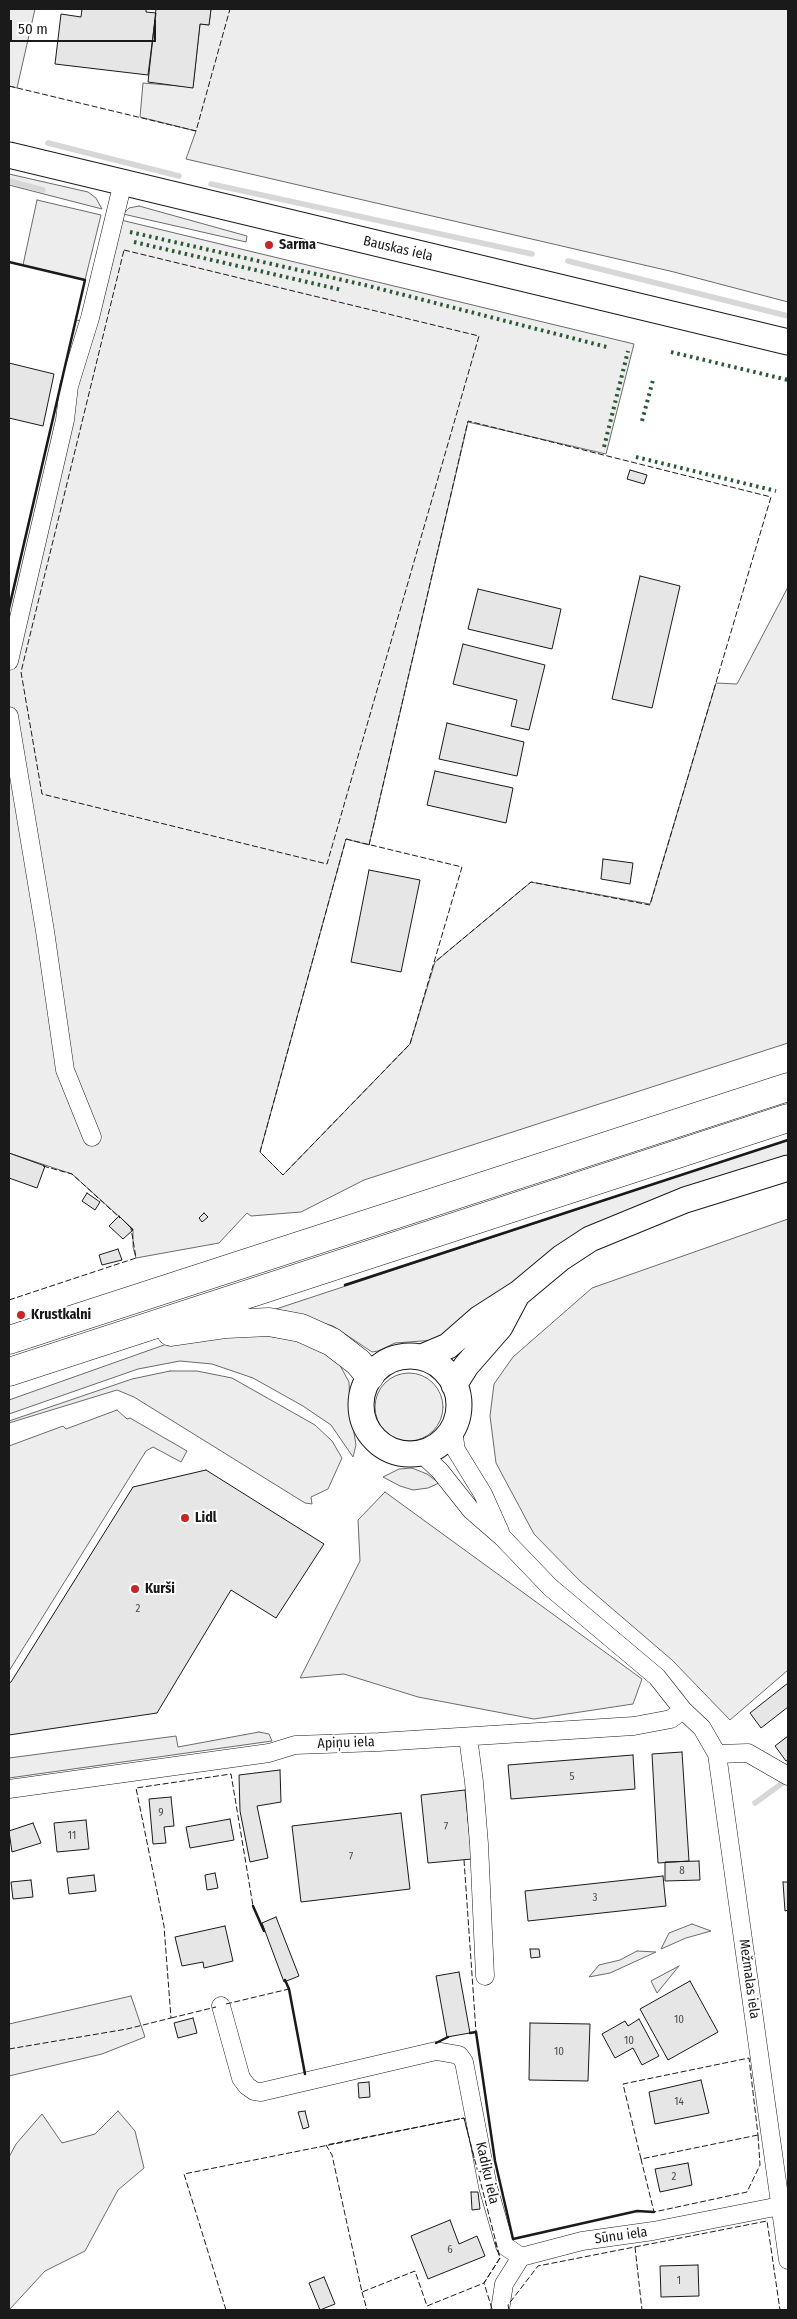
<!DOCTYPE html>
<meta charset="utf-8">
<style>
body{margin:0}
#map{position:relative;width:797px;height:2319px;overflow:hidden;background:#fff;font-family:"Fira Sans Condensed",sans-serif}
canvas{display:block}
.frame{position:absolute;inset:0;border:10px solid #1a1a1a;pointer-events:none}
.scale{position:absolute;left:10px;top:20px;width:146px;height:22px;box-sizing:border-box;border:2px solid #1a1a1a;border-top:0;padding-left:6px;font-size:15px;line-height:18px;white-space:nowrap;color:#1a1a1a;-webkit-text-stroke:4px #fff;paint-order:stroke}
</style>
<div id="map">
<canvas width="797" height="2319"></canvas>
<div class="frame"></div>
<div class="scale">50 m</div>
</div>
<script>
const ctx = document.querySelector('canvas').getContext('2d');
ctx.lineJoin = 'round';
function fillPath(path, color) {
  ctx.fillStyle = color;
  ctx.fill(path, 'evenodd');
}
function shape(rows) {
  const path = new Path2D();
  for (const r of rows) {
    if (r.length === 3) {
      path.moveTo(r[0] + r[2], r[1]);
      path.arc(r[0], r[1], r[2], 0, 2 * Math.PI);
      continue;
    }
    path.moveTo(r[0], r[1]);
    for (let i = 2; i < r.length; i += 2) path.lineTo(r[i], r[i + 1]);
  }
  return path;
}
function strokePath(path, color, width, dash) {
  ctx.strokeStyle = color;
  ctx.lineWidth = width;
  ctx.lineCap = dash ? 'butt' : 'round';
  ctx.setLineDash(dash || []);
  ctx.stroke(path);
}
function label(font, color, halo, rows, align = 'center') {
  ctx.font = font + ' "Fira Sans Condensed",sans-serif';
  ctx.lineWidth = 4;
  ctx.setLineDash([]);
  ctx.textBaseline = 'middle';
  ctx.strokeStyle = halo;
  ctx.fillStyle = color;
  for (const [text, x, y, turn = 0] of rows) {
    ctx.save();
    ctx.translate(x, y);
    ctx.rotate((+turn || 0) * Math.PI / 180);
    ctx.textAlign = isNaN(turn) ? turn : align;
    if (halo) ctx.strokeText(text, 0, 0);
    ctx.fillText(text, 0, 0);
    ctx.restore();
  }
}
const built = shape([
 [9,9,35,9,17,88,9,86,9,9],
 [211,9,788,9,788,302,674,272,186,159,196,131,140,117,143,83,193,87,200,24,209,25,211,9],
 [9,174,88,192,96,198,102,209,9,185,9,174],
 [37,200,101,215,85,280,23,265,37,200],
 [139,206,247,236,246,242,123,214,129,208,139,206],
 [121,220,634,344,606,454,468,422,369,845,346,839,260,1152,283,1175,410,1044,435,962,531,882,650,904,716,683,737,684,788,587,788,1043,364,1180,301,1212,251,1216,247,1213,219,1243,136,1258,133,1247,133,1229,72,1174,9,1153,9,611,76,320,95,324,121,220],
 [788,1140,788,1159,605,1219,554,1251,511,1287,435,1340,395,1343,378,1351,372,1352,333,1326,276,1309,788,1140],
 [788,1219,788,1670,730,1720,672,1660,580,1581,534,1534,496,1463,490,1416,494,1384,513,1357,592,1288,788,1219],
 [262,1335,298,1341,336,1358,349,1382,350,1409,356,1445,353,1457,331,1425,303,1406,253,1378,212,1364,180,1361,138,1369,9,1414,9,1400,164,1345,204,1337,262,1335],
 [170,1371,197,1371,232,1378,315,1425,332,1441,342,1458,328,1489,311,1497,312,1504,305,1503,134,1397,117,1390,9,1423,9,1421,132,1379,170,1371],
 [409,1407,34],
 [117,1410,127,1419,130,1418,187,1451,181,1462,153,1447,146,1451,9,1671,9,1446,63,1426,66,1429,117,1410],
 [412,1468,427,1474,439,1483,428,1488,413,1490,400,1486,383,1477,399,1469,412,1468],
 [385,1492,642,1679,633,1704,534,1719,418,1697,344,1674,300,1678,360,1561,358,1520,385,1492],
 [259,1732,269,1734,272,1741,9,1778,9,1758,176,1736,178,1747,259,1732],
 [692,1924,711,1931,686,1938,661,1949,669,1933,692,1924],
 [637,1951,656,1952,610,1973,589,1977,599,1965,620,1960,637,1951],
 [679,1966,657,1993,651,1981,679,1966],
 [131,1996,145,2037,102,2054,9,2076,9,2024,131,1996],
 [118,2111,135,2131,144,2168,118,2190,85,2251,45,2271,9,2310,9,2157,16,2144,42,2114,62,2143,95,2134,118,2111]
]);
fillPath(built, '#ededed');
strokePath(built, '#6a6a6a', 1);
strokePath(shape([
 [48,143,179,176],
 [9,181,43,190],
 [211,184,532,254],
 [568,261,788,316],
 [755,1803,788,1779]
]), '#d7d7d7', 5.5);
const building = shape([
 [82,9,146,9,146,12,156,13,148,75,55,64,61,14,81,17,82,9],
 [156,9,211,9,209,25,200,24,193,88,148,82,156,9],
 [9,363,54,374,43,426,9,418,9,363],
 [630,470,647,475,644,484,627,479,630,470],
 [640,576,680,586,652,708,612,699,640,576],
 [478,589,561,609,552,649,468,629,478,589],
 [463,644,545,665,529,730,511,726,517,700,453,684,463,644],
 [447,723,524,742,517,776,439,759,447,723],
 [435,771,513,788,506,823,427,805,435,771],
 [603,859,633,863,630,884,601,879,603,859],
 [369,870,420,880,401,972,351,962,369,870],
 [9,1153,45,1166,37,1188,9,1178,9,1153],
 [87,1193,100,1202,95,1210,82,1201,87,1193],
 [204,1213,208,1217,202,1222,199,1218,204,1213],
 [119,1216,133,1230,123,1239,109,1226,119,1216],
 [118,1249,122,1260,102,1265,99,1255,118,1249],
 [206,1470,324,1544,276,1618,231,1590,157,1713,9,1735,9,1683,11,1682,133,1487,206,1470],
 [788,1683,788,1707,761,1728,750,1713,788,1683],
 [788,1736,788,1760,786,1761,775,1746,788,1736],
 [682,1752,689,1861,658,1863,652,1754,682,1752],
 [633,1755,635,1789,511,1799,508,1765,633,1755],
 [280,1770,281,1802,257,1806,268,1858,250,1862,240,1811,239,1775,280,1770],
 [465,1790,472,1859,428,1863,421,1795,465,1790],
 [171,1797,174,1826,164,1827,166,1843,153,1844,149,1799,171,1797],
 [401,1813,410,1889,301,1902,292,1826,401,1813],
 [230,1819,234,1840,190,1848,186,1827,230,1819],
 [86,1820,89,1849,57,1852,54,1823,86,1820],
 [33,1823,41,1843,12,1852,9,1831,33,1823],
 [699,1861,700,1880,665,1881,665,1862,699,1861],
 [215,1873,218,1888,207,1890,205,1875,215,1873],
 [94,1875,96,1891,69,1894,67,1878,94,1875],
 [663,1876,666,1906,528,1921,525,1891,663,1876],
 [31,1880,33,1897,13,1899,11,1882,31,1880],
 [783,1882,788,1882,788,1910,785,1911,783,1882],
 [276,1917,299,1976,284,1982,262,1923,276,1917],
 [225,1926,233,1961,204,1968,203,1962,182,1966,175,1937,225,1926],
 [530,1949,539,1949,540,1957,531,1958,530,1949],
 [459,1972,470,2033,447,2037,436,1976,459,1972],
 [690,1981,718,2032,668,2060,640,2009,690,1981],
 [193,2018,197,2033,178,2038,174,2023,193,2018],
 [639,2019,659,2056,642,2065,633,2048,615,2058,602,2034,625,2021,628,2026,639,2019],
 [530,2023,590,2024,588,2081,529,2080,530,2023],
 [701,2080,709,2113,655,2124,649,2092,701,2080],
 [369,2082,370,2097,359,2098,358,2083,369,2082],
 [305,2111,309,2127,303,2129,298,2112,305,2111],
 [688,2163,692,2185,660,2192,655,2169,688,2163],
 [471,2192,478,2192,480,2209,472,2210,471,2192],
 [450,2220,459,2244,477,2236,485,2256,428,2279,411,2236,450,2220],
 [698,2265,699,2296,661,2297,660,2266,698,2265],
 [324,2277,335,2304,320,2310,309,2283,324,2277]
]);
fillPath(building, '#e6e6e6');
strokePath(building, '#1a1a1a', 1);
const street = shape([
 [9,661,65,420,69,386,90,318,123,182],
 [9,716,45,931,65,1070,92,1137],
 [453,1431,456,1450,483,1494,500,1532],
 [421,1453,440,1471,471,1510,502,1537,550,1587,657,1677,683,1710,702,1728,717,1754,788,2260],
 [468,1737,474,1782,479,1844,485,1976],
 [717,1754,748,1753,788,1776],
 [9,1789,269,1753,295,1745,379,1742,634,1726,671,1719,683,1710],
 [221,2006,241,2078,247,2086,254,2091,261,2092,436,2051,459,2055,464,2062,488,2187,505,2246,521,2257],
 [500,2310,504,2284,521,2257,582,2241,653,2231,780,2206]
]);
const secondary = shape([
 [9,155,788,342],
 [410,1405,49],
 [422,1357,448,1346,480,1318,519,1293,561,1258,590,1239,685,1200,788,1168],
 [454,1385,466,1366,500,1327,517,1295]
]);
const highway = shape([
 [171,1332,226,1324,269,1322,301,1328,332,1342,358,1362,370,1376],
 [9,1340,788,1087],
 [9,1372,788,1118]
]);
strokePath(street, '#1a1a1a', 19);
strokePath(secondary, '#1a1a1a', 27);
strokePath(highway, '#1a1a1a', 29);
strokePath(street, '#fff', 18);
strokePath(secondary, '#fff', 25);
strokePath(highway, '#fff', 28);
strokePath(shape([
 [130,232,369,286,607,347],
 [134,242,342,290],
 [671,352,788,380],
 [642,421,653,380],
 [604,447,628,351],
 [636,457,776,491]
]), '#2b5a34', 4, [2.5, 4]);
strokePath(shape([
 [9,86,196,131,230,9],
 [124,250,479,336,327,864,42,794,21,672,124,250],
 [346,839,462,867,410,1044,283,1175,260,1152,346,839],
 [369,845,468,421,771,497,650,905,531,882,435,962],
 [43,1166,72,1174,120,1218],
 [9,1300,136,1258,131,1228],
 [464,1860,476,2032],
 [226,2004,289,1989,285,1980],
 [171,2018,216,2007],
 [9,2049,127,2029,171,2018,164,1926,136,1788,231,1774,253,1906,264,1931],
 [464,2118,500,2258,484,2283,427,2306,415,2271,362,2292,332,2155,326,2145,464,2118],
 [758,2135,760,2165,747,2192,654,2212,641,2159,758,2135],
 [641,2159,623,2084,749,2058,758,2135],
 [635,2247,642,2310],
 [362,2292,367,2310],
 [492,2309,484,2283,500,2258,495,2242],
 [226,2310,184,2174,464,2118,474,2158],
 [509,2310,508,2305,538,2266,767,2221,780,2310]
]), '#1a1a1a', 1, [6, 2.5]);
strokePath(shape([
 [9,262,85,280,9,608],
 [345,1285,788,1140],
 [253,1906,264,1931],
 [285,1980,289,1989,305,2074],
 [470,2033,476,2032,495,2161,513,2239,637,2211,654,2212],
 [436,2043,448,2037]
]), '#1a1a1a', 2.5);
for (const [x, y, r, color] of [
 [269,245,5,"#c62828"],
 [21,1315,5,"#c62828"],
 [185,1518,5,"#c62828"],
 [135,1589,5,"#c62828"]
]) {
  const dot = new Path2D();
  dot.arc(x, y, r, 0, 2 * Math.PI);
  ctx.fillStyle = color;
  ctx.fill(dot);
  strokePath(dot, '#fff', 2);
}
label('11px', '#4d4d4d', null, [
 ["2",138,1609],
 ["5",572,1777],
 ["9",161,1813],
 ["7",446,1827],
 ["11",72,1836],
 ["7",351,1857],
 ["8",682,1871],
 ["3",595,1898],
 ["10",679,2020],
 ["10",629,2041],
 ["10",559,2052],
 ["14",679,2102],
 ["2",674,2177],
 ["6",450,2250],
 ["1",679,2281]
]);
label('bold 14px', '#1a1a1a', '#fff', [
 ["Sarma",279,245],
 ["Krustkalni",31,1315],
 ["Lidl",195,1518],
 ["Kurši",145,1589]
], 'left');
label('14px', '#1a1a1a', '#fff', [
 ["Bauskas iela",398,249,13],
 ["Apiņu iela",346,1743,-2],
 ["Mežmalas iela",749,1979,82],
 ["Kadiķu iela",487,2173,77],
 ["Sūnu iela",621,2236,-8]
]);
</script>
